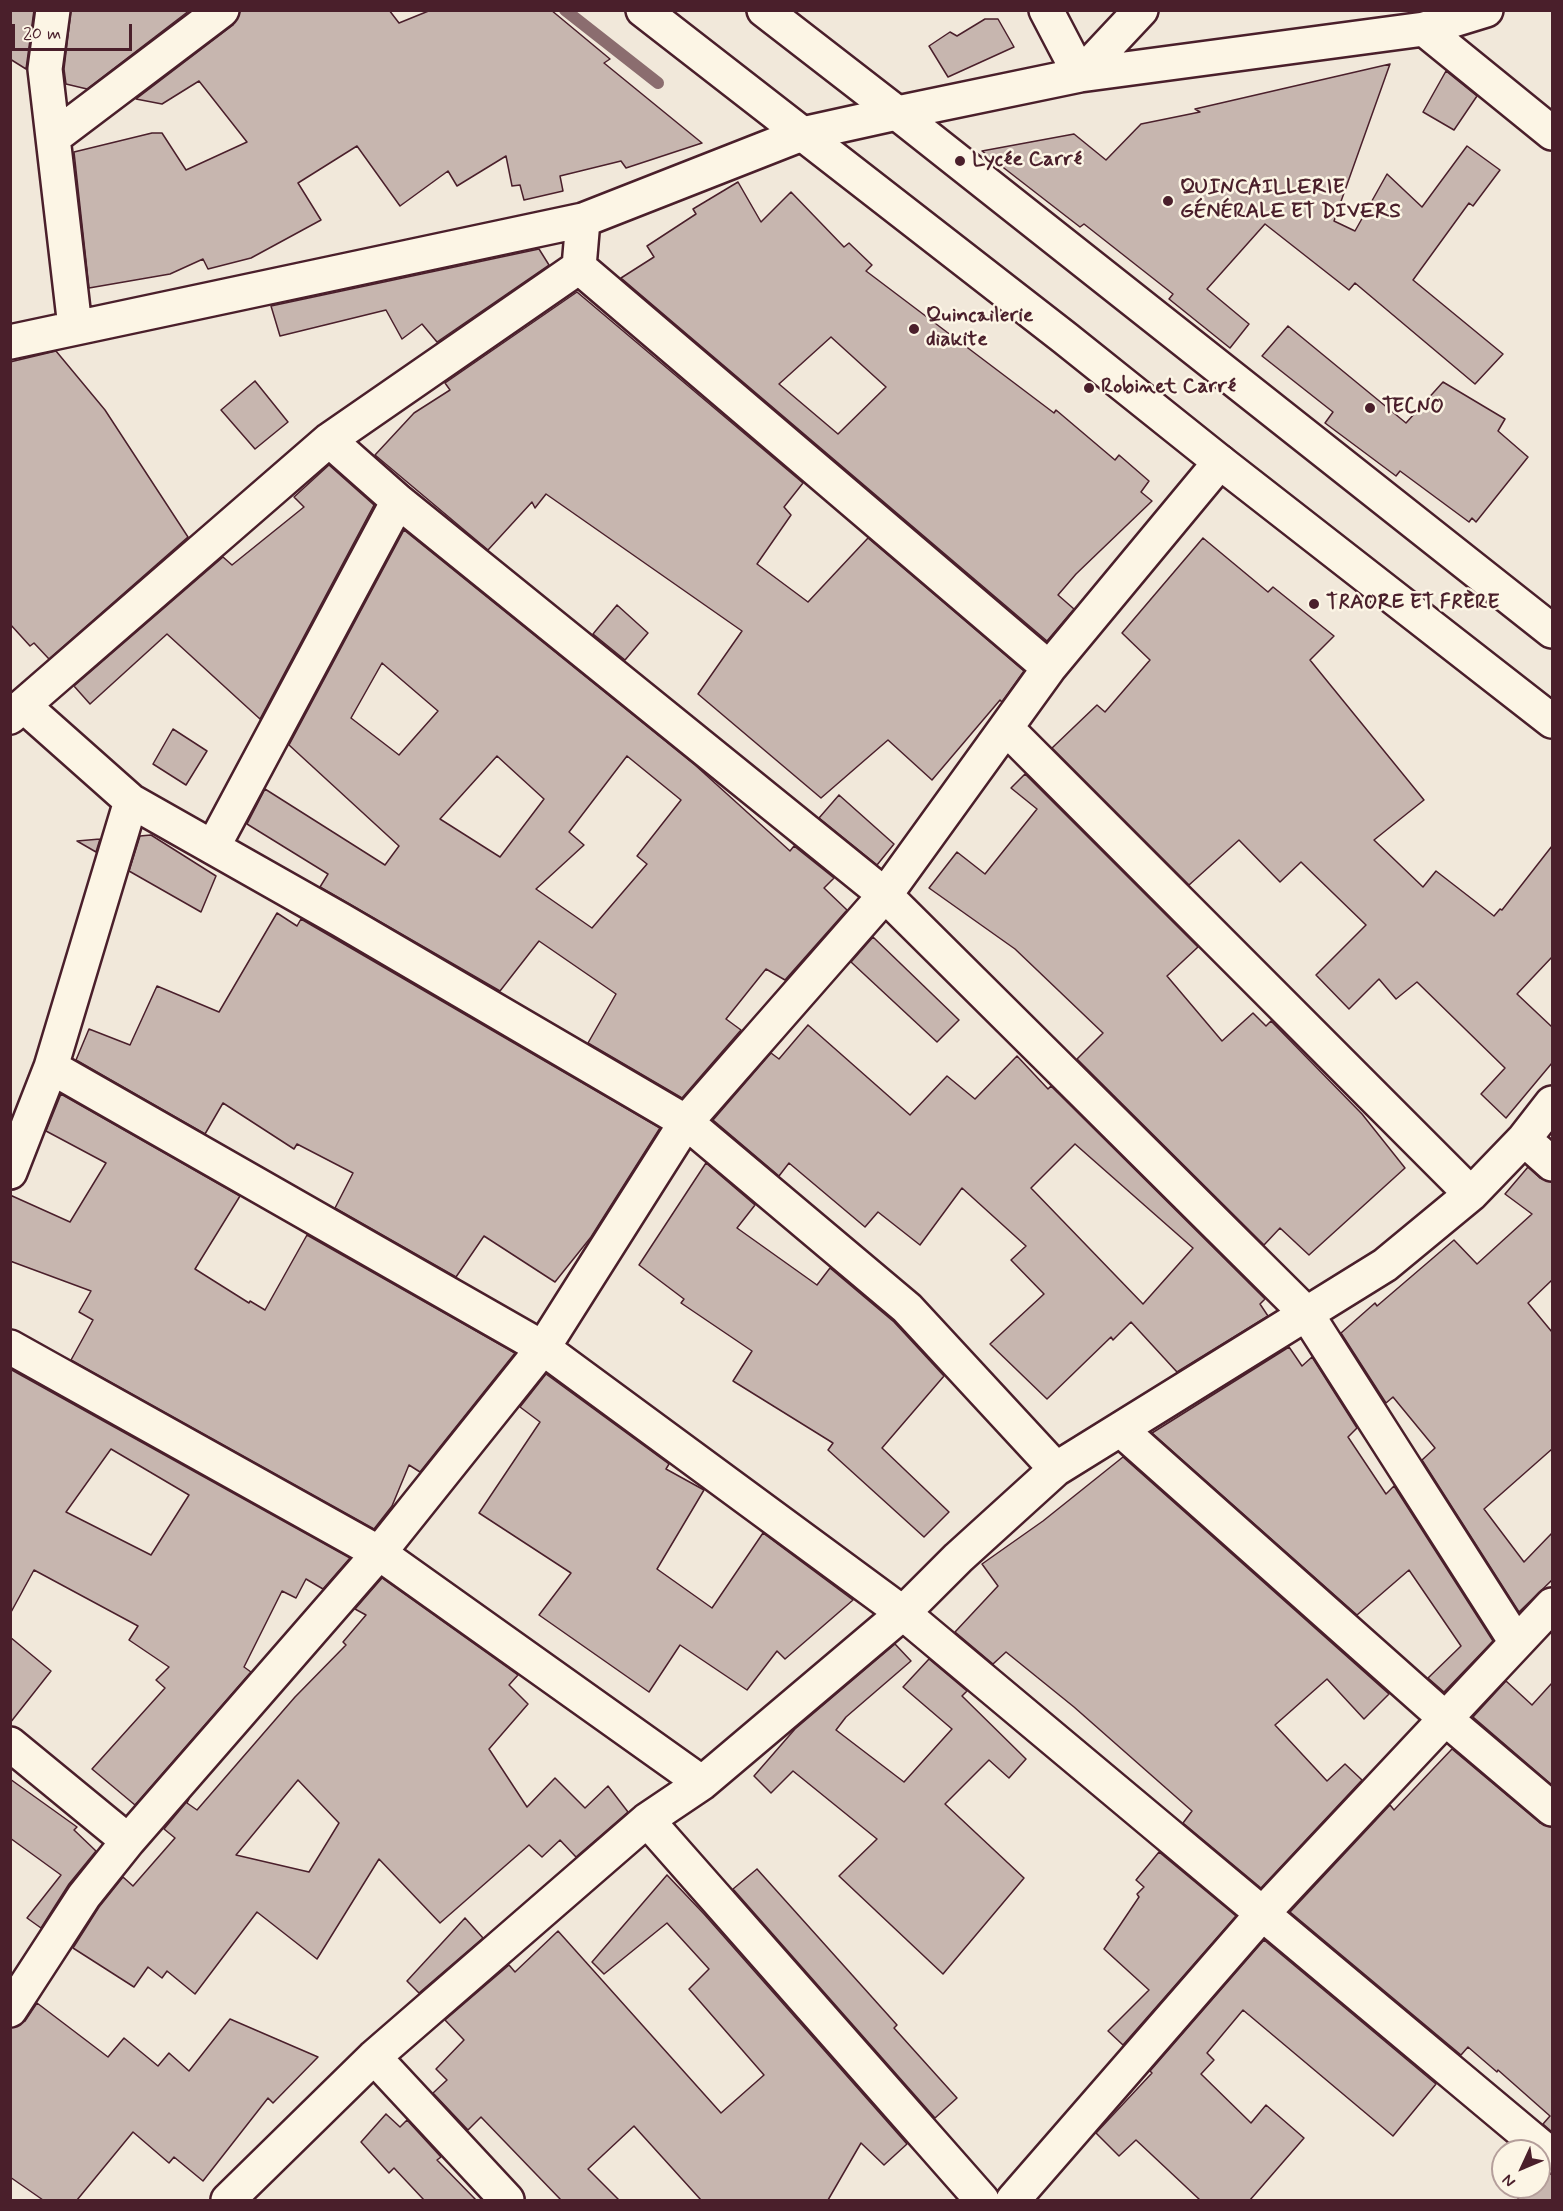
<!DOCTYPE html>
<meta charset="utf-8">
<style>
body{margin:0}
#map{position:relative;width:1563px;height:2211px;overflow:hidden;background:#f1e8da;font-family:Mynerve,sans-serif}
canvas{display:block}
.frame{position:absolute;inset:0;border:12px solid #4a1f2b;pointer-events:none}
.north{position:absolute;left:1491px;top:2139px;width:60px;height:60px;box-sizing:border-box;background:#fcf5e5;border:2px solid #b59f9b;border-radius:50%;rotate:226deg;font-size:16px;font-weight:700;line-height:24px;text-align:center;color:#4a1f2b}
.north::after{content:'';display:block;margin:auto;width:21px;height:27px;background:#4a1f2b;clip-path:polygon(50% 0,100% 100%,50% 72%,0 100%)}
.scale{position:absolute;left:12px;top:24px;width:120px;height:27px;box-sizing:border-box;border:3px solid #4a1f2b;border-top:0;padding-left:8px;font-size:18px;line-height:21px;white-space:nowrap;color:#4a1f2b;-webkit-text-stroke:4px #fcf5e5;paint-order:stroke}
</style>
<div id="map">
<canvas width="1563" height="2211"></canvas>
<div class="frame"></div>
<div class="north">N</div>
<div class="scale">20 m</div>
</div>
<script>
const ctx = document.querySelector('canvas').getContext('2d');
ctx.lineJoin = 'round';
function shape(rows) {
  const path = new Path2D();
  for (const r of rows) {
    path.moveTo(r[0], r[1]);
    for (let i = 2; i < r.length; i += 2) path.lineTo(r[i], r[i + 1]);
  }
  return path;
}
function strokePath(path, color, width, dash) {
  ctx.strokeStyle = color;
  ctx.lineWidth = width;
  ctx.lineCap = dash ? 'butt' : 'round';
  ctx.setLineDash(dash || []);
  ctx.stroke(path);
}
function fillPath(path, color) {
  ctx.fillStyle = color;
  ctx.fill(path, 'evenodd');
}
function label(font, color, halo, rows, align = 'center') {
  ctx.font = font + ' Mynerve,sans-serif';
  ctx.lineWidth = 5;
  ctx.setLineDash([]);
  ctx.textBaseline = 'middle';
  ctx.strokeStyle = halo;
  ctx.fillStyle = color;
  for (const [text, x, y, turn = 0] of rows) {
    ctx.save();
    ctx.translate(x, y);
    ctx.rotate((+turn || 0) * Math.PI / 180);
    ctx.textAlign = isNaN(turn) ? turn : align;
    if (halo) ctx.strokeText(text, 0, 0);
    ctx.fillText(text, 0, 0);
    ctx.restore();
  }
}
strokePath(shape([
 [565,10,658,83]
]), '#8b6d6f', 12);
const building = shape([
 [10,10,34,10,26,69,10,59,10,10],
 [71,10,190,10,87,89,66,84,64,69,71,10],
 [240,10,389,10,399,23,431,10,551,10,610,59,604,63,702,143,626,168,621,161,560,176,563,191,524,200,520,185,512,186,506,156,457,186,448,171,400,206,357,146,298,183,321,220,251,258,208,269,203,259,170,274,89,288,74,152,152,133,162,133,186,170,247,142,199,81,162,104,136,99,233,25,240,10],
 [985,19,998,19,1014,47,948,77,929,46,950,32,957,36,985,19],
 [1390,64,1334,221,1355,231,1387,174,1422,207,1467,146,1500,170,1473,206,1469,203,1413,280,1503,354,1475,384,1355,283,1349,290,1265,224,1207,289,1249,324,1230,348,1169,299,1173,294,1084,224,1080,227,982,151,1074,134,1106,160,1141,124,1200,112,1195,109,1390,64],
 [1446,71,1477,96,1454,130,1423,112,1446,71],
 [738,182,761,222,791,192,844,247,849,243,872,265,866,271,1054,413,1056,410,1115,460,1119,455,1149,481,1141,492,1152,501,1076,574,1058,595,1074,609,1047,641,621,278,654,257,647,246,696,214,693,209,738,182],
 [831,337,886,387,838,434,779,384,831,337],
 [539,249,549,265,437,342,422,324,402,339,386,310,280,336,271,306,539,249],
 [577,292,803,483,784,507,791,515,757,564,808,602,868,538,1024,671,1002,702,1000,700,932,780,888,740,821,798,698,694,742,631,546,494,535,508,532,502,488,550,375,455,414,413,450,390,445,383,577,292],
 [1288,326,1406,423,1443,382,1505,419,1498,431,1528,457,1476,522,1472,518,1469,522,1400,471,1396,476,1325,423,1333,412,1262,356,1288,326],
 [56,351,105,410,188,537,49,659,34,643,30,646,10,624,10,362,56,351],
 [255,381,288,422,255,449,221,410,255,381],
 [329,465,374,505,260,719,167,634,90,704,74,686,223,557,232,565,304,507,294,497,329,465],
 [404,530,695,765,790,851,794,846,834,878,824,888,847,910,785,980,766,969,726,1019,741,1030,682,1098,588,1043,616,994,539,941,500,991,320,887,328,874,247,824,265,789,385,865,399,846,289,745,404,530],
 [382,663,438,711,399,755,351,718,382,663],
 [497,756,544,799,500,857,440,819,497,756],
 [627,756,681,800,637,856,647,864,592,928,536,889,584,845,569,832,627,756],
 [1203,538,1268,592,1273,587,1334,636,1310,660,1424,800,1374,840,1423,887,1436,871,1494,916,1500,909,1502,910,1552,846,1552,957,1517,994,1552,1027,1552,1063,1506,1118,1481,1094,1505,1068,1417,982,1396,999,1379,979,1349,1009,1316,975,1366,925,1301,862,1280,882,1239,840,1189,885,1052,748,1097,705,1105,712,1150,660,1122,633,1203,538],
 [617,605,648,633,625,660,593,634,617,605],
 [173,729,207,751,186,785,153,764,173,729],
 [1025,774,1198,947,1167,976,1222,1041,1253,1013,1266,1026,1271,1021,1362,1114,1405,1168,1309,1255,1280,1228,1264,1245,1077,1059,1103,1033,1015,949,929,888,957,852,985,874,1037,809,1011,788,1025,774],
 [839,795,894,844,877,865,819,818,839,795],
 [151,835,216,876,201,912,129,871,140,836,151,835],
 [100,839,96,852,77,841,100,839],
 [277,913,297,926,301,919,660,1128,591,1237,555,1282,484,1236,456,1277,335,1208,353,1173,297,1144,294,1149,223,1103,205,1134,76,1060,89,1029,130,1045,157,986,219,1012,277,913],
 [873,937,959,1020,937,1042,851,962,873,937],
 [808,1025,910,1115,947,1076,975,1099,1017,1056,1048,1089,1051,1086,1263,1297,1265,1299,1260,1304,1268,1316,1177,1372,1131,1322,1113,1340,1111,1337,1047,1399,990,1344,1044,1294,1011,1260,1026,1246,962,1188,920,1245,878,1212,865,1227,789,1163,779,1176,713,1120,771,1053,779,1059,808,1025],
 [1075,1144,1193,1248,1143,1304,1031,1188,1075,1144],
 [61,1094,240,1196,195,1269,249,1303,250,1301,265,1310,307,1235,515,1353,420,1472,409,1465,392,1506,374,1529,71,1360,93,1320,79,1312,91,1291,10,1261,10,1195,70,1222,106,1163,46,1131,61,1094],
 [706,1163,755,1205,737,1228,817,1285,830,1268,894,1322,944,1376,882,1448,949,1512,924,1537,828,1450,833,1443,733,1381,752,1351,681,1303,684,1299,639,1265,706,1163],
 [1528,1167,1540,1178,1552,1182,1552,1280,1528,1303,1552,1332,1552,1449,1484,1509,1524,1562,1552,1533,1552,1580,1519,1612,1422,1460,1435,1448,1393,1397,1386,1403,1341,1333,1375,1303,1377,1306,1454,1240,1477,1264,1532,1214,1505,1194,1528,1167],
 [1289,1347,1302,1366,1312,1357,1357,1428,1348,1437,1386,1494,1394,1486,1493,1641,1444,1692,1428,1678,1461,1646,1409,1570,1357,1615,1152,1433,1289,1347],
 [10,1369,350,1558,323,1589,306,1579,296,1598,282,1591,244,1667,251,1672,135,1805,92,1769,165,1688,156,1680,169,1667,129,1640,138,1626,34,1570,10,1614,10,1369],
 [111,1449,189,1495,151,1555,66,1512,111,1449],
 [546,1374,669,1464,666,1469,704,1490,657,1569,712,1608,763,1533,853,1600,785,1659,777,1651,747,1690,680,1645,649,1692,539,1615,571,1573,479,1513,540,1422,520,1407,546,1374],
 [1123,1457,1389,1694,1364,1719,1327,1679,1275,1725,1327,1781,1345,1764,1362,1780,1261,1888,1183,1823,1192,1811,1074,1707,1006,1652,993,1664,955,1632,998,1586,982,1564,1043,1521,1123,1457],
 [382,1578,518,1675,509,1685,528,1704,489,1749,527,1807,555,1778,585,1808,608,1786,628,1812,576,1857,560,1840,542,1857,529,1845,440,1923,379,1859,317,1959,257,1912,195,1994,167,1971,162,1978,148,1967,134,1987,73,1948,99,1907,123,1877,133,1886,175,1838,164,1829,189,1799,187,1803,197,1810,295,1697,346,1645,343,1642,366,1615,355,1609,382,1578],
 [298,1780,339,1823,309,1872,236,1855,298,1780],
 [10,1637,51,1671,10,1723,10,1637],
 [895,1644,911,1661,846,1717,836,1730,904,1782,952,1729,903,1687,929,1659,967,1691,962,1696,1026,1759,1009,1778,989,1760,945,1804,1024,1878,943,1974,839,1876,877,1839,793,1771,771,1793,754,1776,795,1729,895,1644],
 [1506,1681,1532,1705,1552,1683,1552,1785,1473,1717,1506,1681],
 [1452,1749,1540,1823,1552,1827,1552,2132,1543,2124,1550,2116,1498,2070,1497,2072,1468,2047,1461,2055,1290,1912,1390,1805,1394,1810,1452,1749],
 [10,1779,77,1827,74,1830,96,1851,69,1884,41,1928,27,1918,61,1875,10,1838,10,1779],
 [1159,1852,1236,1916,1123,2045,1108,2031,1149,1990,1104,1949,1139,1897,1137,1894,1144,1887,1136,1880,1159,1852],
 [757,1869,897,2025,894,2028,957,2098,935,2118,733,1889,757,1869],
 [667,1875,704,1914,907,2144,884,2165,861,2143,828,2200,701,2200,634,2126,588,2169,619,2200,561,2200,481,2117,468,2130,433,2093,447,2080,436,2069,464,2040,445,2020,509,1965,515,1972,558,1931,721,2113,764,2075,689,1989,709,1969,667,1923,604,1974,592,1962,667,1875],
 [465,1918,483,1938,419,1993,407,1981,465,1918],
 [1264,1940,1436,2084,1393,2136,1243,2010,1207,2053,1214,2060,1201,2074,1251,2123,1266,2105,1304,2138,1250,2200,1200,2200,1136,2140,1119,2156,1096,2133,1152,2073,1150,2071,1264,1940],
 [37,2003,108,2057,124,2038,158,2066,169,2053,189,2071,230,2019,318,2057,273,2103,268,2098,203,2181,174,2157,169,2163,133,2132,77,2200,43,2200,10,2177,10,2028,25,2021,37,2003],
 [386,2114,400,2127,407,2120,441,2157,437,2160,476,2200,424,2200,394,2168,389,2173,361,2142,386,2114],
 [1539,2170,1552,2174,1552,2200,1520,2200,1506,2187,1539,2187,1539,2170]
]);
fillPath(building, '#c7b6af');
strokePath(building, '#4a1f2b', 1.5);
const minor = shape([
 [53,10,45,69,75,327],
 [1046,10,1080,75,1141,10],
 [1424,29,1552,133],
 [54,137,222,10],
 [579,267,1049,668],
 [10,342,583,220,802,134,897,113,1080,75,1424,29,1486,10],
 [329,440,398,501,885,895,1306,1313,1516,1642],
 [24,706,131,801,341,920,686,1122,907,1308,1056,1469],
 [10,717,329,440,579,267,583,220],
 [1007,729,1471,1194],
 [213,847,398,501],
 [51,1067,543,1348,903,1613,1552,2156],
 [1524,1139,1552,1164],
 [10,1172,51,1067,131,801],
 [10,1347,379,1553,702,1783],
 [1121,1430,1447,1720,1552,1809],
 [10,1744,128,1841],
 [647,1820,982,2200],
 [10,2010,84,1896,128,1841,379,1553,543,1348,686,1122,885,895,1049,668,1220,462],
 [374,2057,507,2200],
 [228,2200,374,2057,647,1820,702,1783,903,1613,958,1558,1056,1469,1385,1265,1471,1194,1524,1139,1552,1103],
 [1013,2200,1262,1914,1552,1605]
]);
const primary = shape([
 [643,10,1065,338,1220,462,1552,721],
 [764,10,897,113,1552,631]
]);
strokePath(minor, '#4a1f2b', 38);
strokePath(primary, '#4a1f2b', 38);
strokePath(minor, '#fcf5e5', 33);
strokePath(primary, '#fcf5e5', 33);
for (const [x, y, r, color] of [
 [960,161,6,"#4a1f2b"],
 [1168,201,6,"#4a1f2b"],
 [914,329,6,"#4a1f2b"],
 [1089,388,6,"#4a1f2b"],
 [1370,408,6,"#4a1f2b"],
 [1314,604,6,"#4a1f2b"]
]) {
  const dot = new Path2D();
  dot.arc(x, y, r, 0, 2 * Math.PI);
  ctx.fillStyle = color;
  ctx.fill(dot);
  strokePath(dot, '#fcf5e5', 2);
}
label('bold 21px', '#4a1f2b', '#fcf5e5', [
 ["Lycée Carré",972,161],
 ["QUINCAILLERIE",1180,189],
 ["GÉNÉRALE ET DIVERS",1180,213],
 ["Quincailerie",926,317],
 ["diakite",926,341],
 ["Robinet Carré",1101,388],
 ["TECNO",1382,408],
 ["TRAORE ET FRÈRE",1326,604]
], 'left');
</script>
